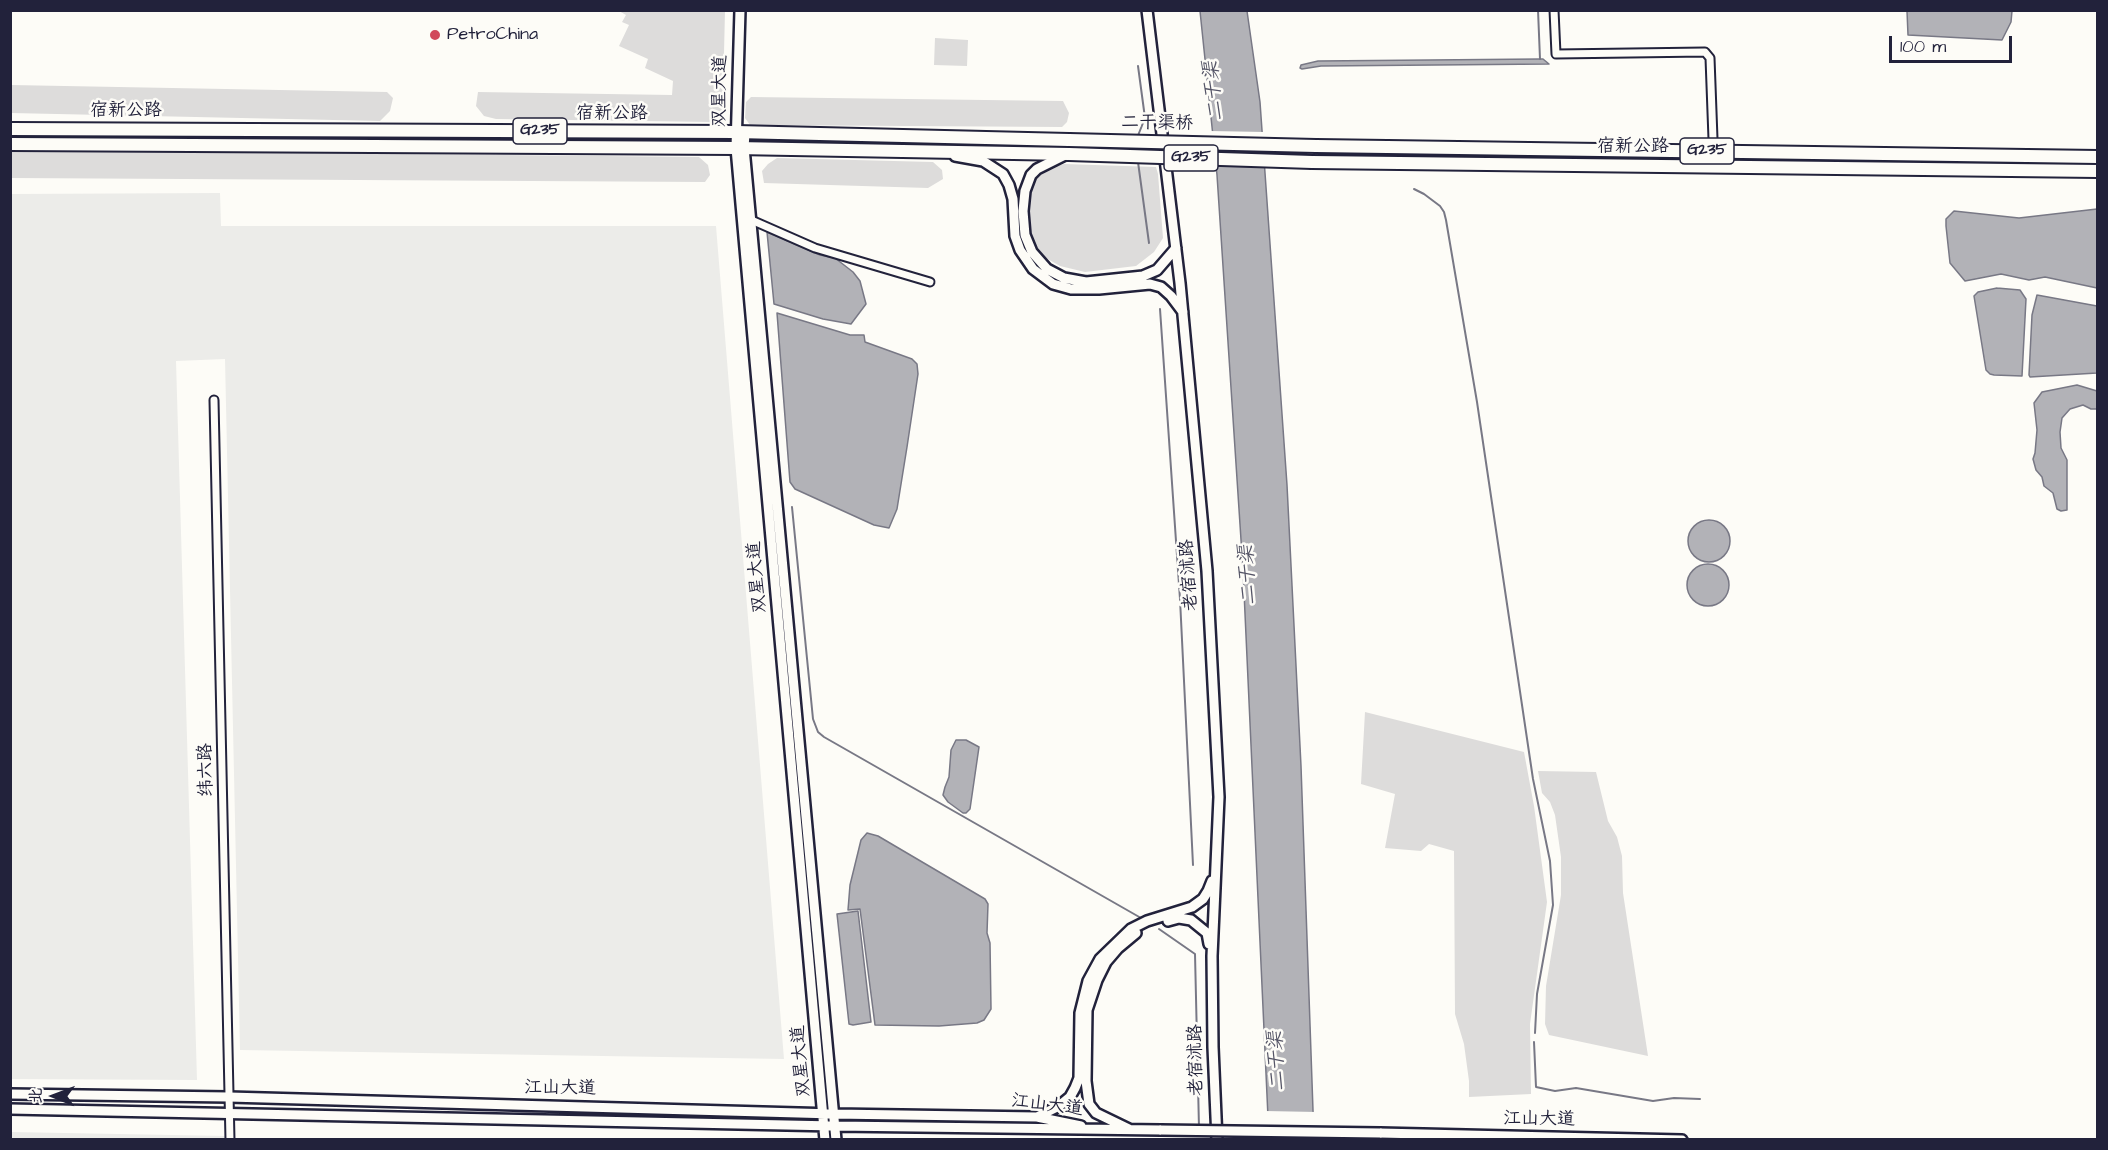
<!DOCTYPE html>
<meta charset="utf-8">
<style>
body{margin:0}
#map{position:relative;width:2108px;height:1150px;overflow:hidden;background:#fdfcf7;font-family:"Architects Daughter","LXGW WenKai TC",sans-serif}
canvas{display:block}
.frame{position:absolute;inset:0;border:12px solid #22223b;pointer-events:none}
.north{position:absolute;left:24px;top:1066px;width:60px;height:60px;-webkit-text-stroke:4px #fdfcf7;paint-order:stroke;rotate:271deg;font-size:16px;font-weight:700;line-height:24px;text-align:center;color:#22223b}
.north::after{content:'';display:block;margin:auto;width:21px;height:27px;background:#22223b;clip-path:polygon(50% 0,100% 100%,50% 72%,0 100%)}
.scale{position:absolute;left:1889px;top:36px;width:123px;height:27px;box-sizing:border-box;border:3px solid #22223b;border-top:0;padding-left:8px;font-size:18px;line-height:21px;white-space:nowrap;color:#22223b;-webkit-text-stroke:4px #fdfcf7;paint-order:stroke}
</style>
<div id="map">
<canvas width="2108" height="1150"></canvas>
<div class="frame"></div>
<div class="north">北</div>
<div class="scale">100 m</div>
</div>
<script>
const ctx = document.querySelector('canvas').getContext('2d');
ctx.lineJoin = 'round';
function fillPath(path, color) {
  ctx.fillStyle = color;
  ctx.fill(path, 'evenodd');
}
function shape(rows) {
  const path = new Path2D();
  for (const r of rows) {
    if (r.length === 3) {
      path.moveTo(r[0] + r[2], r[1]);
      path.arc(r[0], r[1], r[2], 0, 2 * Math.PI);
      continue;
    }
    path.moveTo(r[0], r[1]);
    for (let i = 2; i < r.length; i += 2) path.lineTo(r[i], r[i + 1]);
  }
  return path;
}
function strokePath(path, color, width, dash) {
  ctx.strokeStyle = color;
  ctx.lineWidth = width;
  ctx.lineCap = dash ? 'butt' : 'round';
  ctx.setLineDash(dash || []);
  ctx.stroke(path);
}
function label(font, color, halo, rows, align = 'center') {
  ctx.font = font + ' "Architects Daughter","LXGW WenKai TC",sans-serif';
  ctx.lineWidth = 5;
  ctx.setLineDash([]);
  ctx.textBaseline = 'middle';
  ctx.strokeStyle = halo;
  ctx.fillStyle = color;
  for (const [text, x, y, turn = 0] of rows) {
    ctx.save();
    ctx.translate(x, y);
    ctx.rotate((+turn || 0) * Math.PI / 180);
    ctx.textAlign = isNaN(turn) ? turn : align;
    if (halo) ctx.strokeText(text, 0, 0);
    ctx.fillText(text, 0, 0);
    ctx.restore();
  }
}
fillPath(shape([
 [220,193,221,226,716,226,784,1059,240,1050,225,359,176,361,197,1080,11,1079,11,194],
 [11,1132,226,1136,226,1139,11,1140]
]), '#ecece9');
fillPath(shape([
 [619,11,725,11,723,95,726,95,726,107,720,116,712,122,496,119,484,116,476,106,478,92,672,95,673,81,645,68,648,59,619,46,629,25,622,22,626,15],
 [935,38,968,40,967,66,934,65],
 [11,85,387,92,393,98,390,111,380,121,11,113],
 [751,97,1063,101,1069,113,1067,122,1062,127,750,125,745,118,746,102],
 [11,150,699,157,708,165,710,175,705,182,11,178],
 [777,158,933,162,942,170,943,179,928,188,764,183,762,171,768,164],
 [1064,164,1156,167,1158,174,1163,238,1154,252,1136,266,1085,272,1060,266,1046,258,1032,241,1028,217,1031,189,1036,176,1045,169],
 [1365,712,1524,752,1534,806,1547,902,1530,1024,1531,1094,1469,1097,1469,1081,1464,1044,1455,1014,1454,851,1429,844,1421,851,1385,848,1395,794,1361,784],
 [1538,771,1596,772,1608,821,1617,837,1622,856,1623,893,1648,1056,1549,1035,1545,1024,1546,986,1561,895,1561,857,1555,815,1550,802,1542,793]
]), '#dddcdb');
const water = shape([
 [1200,11,1247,11,1260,102,1287,485,1301,766,1314,1139,1269,1139,1243,570,1217,175,1200,11],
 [2012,11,2011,22,2002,40,1908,35,1907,11,2012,11],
 [1540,59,1543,59,1549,64,1321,66,1302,69,1300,68,1301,65,1318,61,1540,59],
 [2097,209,2097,288,2045,277,2029,280,2001,274,1965,281,1950,263,1946,226,1946,219,1954,211,2019,218,2097,209],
 [767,232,820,255,835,258,853,272,860,281,866,304,851,324,823,319,774,304,767,232],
 [1997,288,2020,290,2026,299,2022,376,1994,375,1990,374,1986,370,1974,296,1978,292,1997,288],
 [2037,295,2097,306,2097,373,2030,377,2029,375,2032,315,2037,295],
 [777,313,850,335,864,335,865,342,912,359,917,364,918,374,907,447,897,509,889,528,874,525,795,489,790,482,777,313],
 [2077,385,2097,391,2097,409,2091,409,2083,405,2070,409,2062,418,2060,432,2061,448,2067,460,2067,510,2061,511,2057,509,2053,493,2044,486,2042,477,2036,470,2033,459,2035,453,2037,430,2034,403,2042,392,2077,385],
 [1709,541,21],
 [1708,585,21],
 [956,740,966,740,979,747,970,809,966,813,963,813,948,802,943,795,945,787,949,777,951,750,956,740],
 [867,833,878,836,985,899,988,904,987,933,990,943,991,1009,984,1020,977,1023,939,1026,875,1025,860,909,848,910,850,885,861,840,867,833],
 [858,911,871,1022,853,1025,849,1024,837,914,858,911]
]);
fillPath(water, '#b2b2b7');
strokePath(water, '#787885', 1.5);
fillPath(shape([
 [1210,131,1265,132,1268,164,1213,163],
 [1265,1111,1317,1112,1317,1136,1266,1135]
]), '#fdfcf7');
strokePath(shape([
 [1538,10,1540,59],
 [1137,138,1145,118,1138,66],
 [1138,162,1149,243],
 [1414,189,1424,194,1440,206,1444,212,1446,220,1477,402,1533,779,1550,861,1553,905,1537,994,1535,1033],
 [1160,309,1180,599,1193,865],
 [792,507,813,719,818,732,824,737,1141,918],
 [1159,929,1195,954,1199,1128],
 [1534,1042,1536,1087,1555,1091,1576,1088,1653,1101,1674,1098,1700,1099]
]), '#787885', 2);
const street = shape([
 [1554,10,1556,54,1705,52,1710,58,1714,166],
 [749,219,815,248,930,282],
 [214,400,230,1140]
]);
const secondary = shape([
 [740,10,736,148,825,1140],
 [1147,10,1180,283,1207,571,1219,797,1212,956,1213,1047,1217,1140],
 [745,133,744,148,836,1140],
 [1065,155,1037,169,1031,175,1025,191,1023,211,1025,235,1032,252,1047,269,1064,278,1086,282,1143,276,1157,270,1176,248],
 [955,156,983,161,1003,174,1009,185,1013,199,1015,236,1020,250,1033,269,1053,284,1071,289,1099,289,1150,284,1161,287,1171,296,1183,312],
 [1168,921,1179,918,1191,920,1207,933,1209,944],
 [10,1094,229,1097,834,1114,1037,1117,1081,1126],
 [10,1109,835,1126,1161,1130],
 [1037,1117,1059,1106,1070,1097,1075,1088,1079,1078,1080,1013,1088,981,1100,959,1131,929,1147,921,1192,907,1203,899,1208,891,1212,881],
 [1129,1129,1096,1113,1089,1104,1086,1081,1087,1010,1097,980,1106,962,1118,948,1136,933],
 [1380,1133,1682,1140]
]);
const highway = shape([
 [10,129,737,132,1069,140],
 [10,144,736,148,1069,154],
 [1316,146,2098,157],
 [1312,162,2098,171]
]);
strokePath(street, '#22223b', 11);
strokePath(secondary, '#22223b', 14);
strokePath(highway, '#22223b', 16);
strokePath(street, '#fdfcf7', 7);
strokePath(secondary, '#fdfcf7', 9);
strokePath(highway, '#fdfcf7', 12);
const secondaryBridge = shape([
 [1161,1130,1380,1133]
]);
const highwayBridge = shape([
 [1069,140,1316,146],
 [1069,154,1312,162]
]);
strokePath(secondaryBridge, '#22223b', 14, []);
strokePath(highwayBridge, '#22223b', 16, []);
strokePath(secondaryBridge, '#fdfcf7', 9);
strokePath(highwayBridge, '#fdfcf7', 12);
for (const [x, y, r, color] of [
 [435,35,6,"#d1495b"]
]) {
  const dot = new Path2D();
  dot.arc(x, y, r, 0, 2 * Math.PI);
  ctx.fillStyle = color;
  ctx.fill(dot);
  strokePath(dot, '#fdfcf7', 2);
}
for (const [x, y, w] of [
 [540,131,54],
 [1707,151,54],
 [1191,158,54]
]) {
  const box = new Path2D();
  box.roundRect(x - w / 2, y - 13, w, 26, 4.5);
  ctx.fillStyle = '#fdfcf7';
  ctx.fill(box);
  strokePath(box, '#22223b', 1.5);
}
label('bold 16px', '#22223b', null, [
 ["G235",540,131],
 ["G235",1707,151],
 ["G235",1191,158]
]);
label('18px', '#22223b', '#fdfcf7', [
 ["PetroChina",447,35]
], 'left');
label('18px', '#22223b', '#fdfcf7', [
 ["双星大道",721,91,-89],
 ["宿新公路",126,111],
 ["宿新公路",612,114],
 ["二干渠桥",1157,124,1],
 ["宿新公路",1633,147],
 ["老宿沭路",1190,575,-94],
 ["双星大道",758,577,-95],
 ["纬六路",207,770,-91],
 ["老宿沭路",1197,1060,-91],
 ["双星大道",802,1061,-95],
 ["江山大道",560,1089,1],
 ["江山大道",1047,1106,7],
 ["江山大道",1539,1120,1]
]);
label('italic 20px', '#545466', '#fdfcf7', [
 ["二干渠",1215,91,-96],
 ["二干渠",1249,575,-93],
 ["二干渠",1278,1061,-93]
]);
</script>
